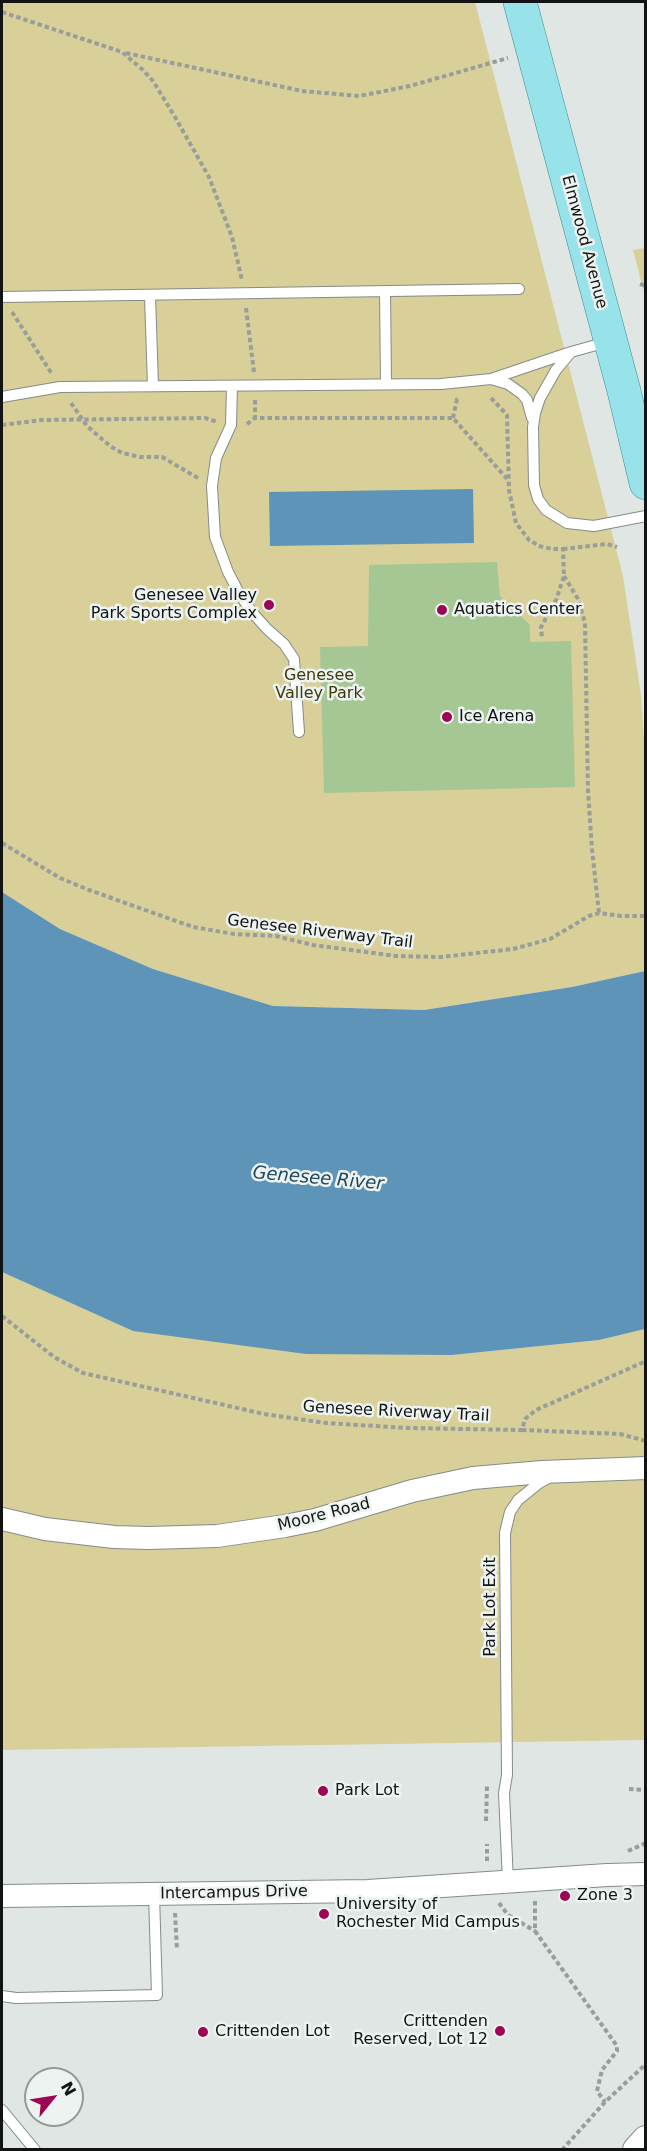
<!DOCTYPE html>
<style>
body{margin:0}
#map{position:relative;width:647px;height:2151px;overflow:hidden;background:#e0e6e3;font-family:"DejaVu Sans",sans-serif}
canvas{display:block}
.frame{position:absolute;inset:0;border:3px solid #121413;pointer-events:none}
.north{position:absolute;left:24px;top:2067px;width:60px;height:60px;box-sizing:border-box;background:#edf3f1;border:2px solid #959a98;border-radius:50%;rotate:60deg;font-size:16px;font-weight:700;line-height:24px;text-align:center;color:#121413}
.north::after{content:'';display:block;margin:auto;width:21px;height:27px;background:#9c0654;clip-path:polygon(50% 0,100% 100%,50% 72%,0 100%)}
</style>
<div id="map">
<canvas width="647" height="2151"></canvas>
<div class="frame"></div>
<div class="north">N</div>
</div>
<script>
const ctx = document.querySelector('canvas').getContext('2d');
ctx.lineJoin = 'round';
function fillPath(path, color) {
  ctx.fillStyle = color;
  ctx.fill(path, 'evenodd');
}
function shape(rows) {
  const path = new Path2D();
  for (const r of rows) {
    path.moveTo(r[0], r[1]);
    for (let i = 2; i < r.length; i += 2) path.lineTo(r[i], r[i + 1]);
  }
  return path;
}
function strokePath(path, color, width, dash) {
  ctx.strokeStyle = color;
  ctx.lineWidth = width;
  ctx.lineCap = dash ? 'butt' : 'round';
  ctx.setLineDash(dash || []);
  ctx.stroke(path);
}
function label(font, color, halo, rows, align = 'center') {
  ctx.font = font + ' "DejaVu Sans",sans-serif';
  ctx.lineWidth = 5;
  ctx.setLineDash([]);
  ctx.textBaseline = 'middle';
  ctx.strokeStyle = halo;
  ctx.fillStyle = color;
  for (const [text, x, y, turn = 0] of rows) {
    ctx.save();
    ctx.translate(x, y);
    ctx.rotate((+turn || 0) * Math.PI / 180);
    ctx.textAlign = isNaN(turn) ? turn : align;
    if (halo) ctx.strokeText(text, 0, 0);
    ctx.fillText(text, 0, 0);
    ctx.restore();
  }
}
fillPath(shape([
 [2,2,475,2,623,576,641,695,645,754,645,971,572,987,424,1010,273,1006,153,969,60,929,2,892],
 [645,248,646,248,645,296,633,250],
 [2,1272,133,1331,452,1355,599,1340,645,1329,645,1740,2,1750]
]), '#d8d098');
fillPath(shape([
 [473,489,474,543,270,546,269,492],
 [2,892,60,929,153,969,273,1006,424,1010,572,987,645,971,645,1329,599,1340,452,1355,306,1354,133,1331,2,1272]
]), '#5e94b7');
fillPath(shape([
 [497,562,500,596,530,625,530,642,571,641,575,787,324,793,320,647,368,646,369,565]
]), '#a5c794');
const service = shape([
 [385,292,386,384],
 [150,296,153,386],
 [2,297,519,289],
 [607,342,571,352,556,370,540,398,535,413,533,427,534,485,538,499,546,510,567,523,594,526,646,516],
 [232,386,231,425,216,458,212,486,215,537,228,572,239,593,251,611,267,629,284,644,294,659,299,732],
 [2,397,60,387,441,384,491,379],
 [532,418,527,400,522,394,508,384,491,379,568,353],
 [508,1882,504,1793,507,1775,505,1533,510,1512,518,1500,539,1483,550,1477],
 [2,1996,16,1998,157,1995,154,1894],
 [2,2110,35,2150]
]);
const minor = shape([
 [2,1519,45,1529,114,1537,149,1538,217,1536,285,1526,315,1520,412,1491,473,1478,542,1472,646,1468],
 [2,1896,368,1891,607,1875,646,1874]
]);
const tertiary = shape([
 [637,2150,646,2140]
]);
const primary = shape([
 [520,2,624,391,646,483]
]);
strokePath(service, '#858b89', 12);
strokePath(minor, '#858b89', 24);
strokePath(tertiary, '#858b89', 30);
strokePath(primary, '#3d8e94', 34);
strokePath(shape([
 [2,12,122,52,143,70,153,81,175,117,209,177,232,237,242,280],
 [126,53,302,91,359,96,410,86,508,58],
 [640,284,646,286],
 [246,308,254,372],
 [12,312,52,374],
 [491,398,507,415,509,490,516,523,529,540,539,546,552,549,563,549,564,576,556,600,541,627,542,639],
 [255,400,255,418],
 [71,403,87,426,110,446,122,453,140,457,162,457,198,478],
 [453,418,457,399,459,399],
 [247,424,255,418,453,418,509,481],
 [2,425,42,420,205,418,218,422],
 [563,549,607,544,617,547],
 [564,576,578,599,585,623,588,791,592,849,599,913],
 [2,843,60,878,89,890,193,927,234,934,276,936,313,945,396,956,441,957,513,949,550,939,589,916,599,913,621,916,646,916],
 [2,1316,54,1357,83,1373,264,1414,326,1423,408,1428,522,1430,525,1419,536,1410,646,1361],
 [522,1430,620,1434,646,1441],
 [629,1789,646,1790],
 [486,1821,487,1786],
 [628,1851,646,1843],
 [487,1861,487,1844],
 [535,1901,535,1931,617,2046,617,2051,602,2070,597,2091,605,2102],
 [499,1903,508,1915,535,1931],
 [175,1913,177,1950],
 [562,2150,605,2102,646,2064]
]), '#999e9b', 4, [4.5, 3]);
strokePath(service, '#fff', 10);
strokePath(minor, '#fff', 22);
strokePath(tertiary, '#fff', 28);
strokePath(primary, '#98e2e9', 33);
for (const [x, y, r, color] of [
 [269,605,6,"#9c0654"],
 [442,610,6,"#9c0654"],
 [447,717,6,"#9c0654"],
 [323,1791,6,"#9c0654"],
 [565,1896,6,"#9c0654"],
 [324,1914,6,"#9c0654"],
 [500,2031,6,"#9c0654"],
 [203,2032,6,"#9c0654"]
]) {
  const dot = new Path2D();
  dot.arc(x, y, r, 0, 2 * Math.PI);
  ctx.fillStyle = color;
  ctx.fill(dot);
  strokePath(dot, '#edf3f1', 2);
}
label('16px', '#121413', '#edf3f1', [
 ["Elmwood Avenue",584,242,75],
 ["Genesee Riverway Trail",320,932,7],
 ["Genesee Riverway Trail",396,1412,3],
 ["Moore Road",324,1515,-14],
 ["Park Lot Exit",491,1607,-90],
 ["Intercampus Drive",234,1893,-1]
]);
label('16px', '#121413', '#edf3f1', [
 ["Genesee Valley",257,596,"right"],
 ["Park Sports Complex",257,614,"right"],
 ["Aquatics Center",454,610],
 ["Ice Arena",459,717],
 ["Park Lot",335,1791],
 ["Zone 3",577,1896],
 ["University of",336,1905],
 ["Rochester Mid Campus",336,1923],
 ["Crittenden",488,2022,"right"],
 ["Reserved, Lot 12",488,2040,"right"],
 ["Crittenden Lot",215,2032]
], 'left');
label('16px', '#3f3908', '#edf3f1', [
 ["Genesee",319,676],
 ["Valley Park",319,694]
]);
label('italic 18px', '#1c4861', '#edf3f1', [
 ["Genesee River",318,1179,5]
]);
</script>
